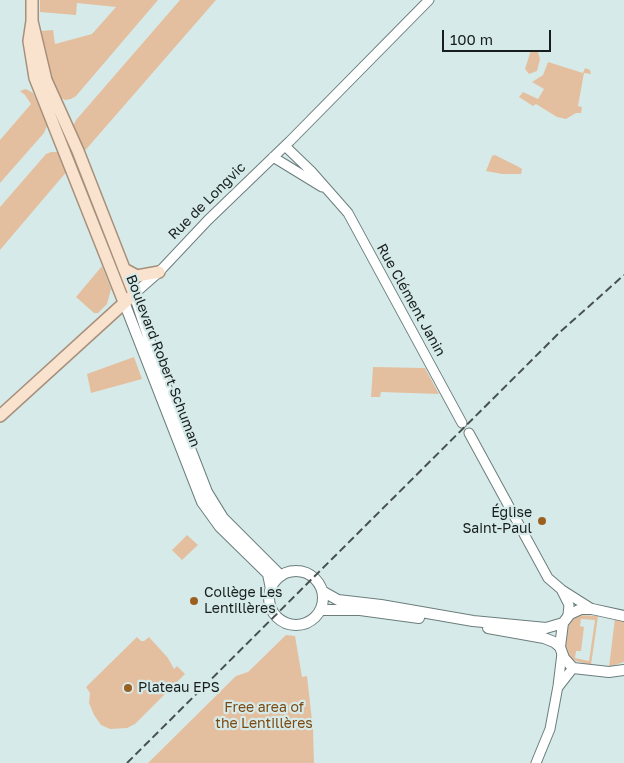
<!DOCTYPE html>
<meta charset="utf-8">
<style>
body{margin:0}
#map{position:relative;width:624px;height:763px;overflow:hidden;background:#d6ebe9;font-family:"Golos Text",sans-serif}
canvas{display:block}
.scale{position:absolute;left:442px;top:30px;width:109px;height:22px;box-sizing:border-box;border:2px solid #171e1d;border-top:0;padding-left:6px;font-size:15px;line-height:18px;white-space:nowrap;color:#171e1d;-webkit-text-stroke:4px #d6ebe9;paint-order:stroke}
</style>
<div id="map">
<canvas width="624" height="763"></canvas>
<div class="scale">100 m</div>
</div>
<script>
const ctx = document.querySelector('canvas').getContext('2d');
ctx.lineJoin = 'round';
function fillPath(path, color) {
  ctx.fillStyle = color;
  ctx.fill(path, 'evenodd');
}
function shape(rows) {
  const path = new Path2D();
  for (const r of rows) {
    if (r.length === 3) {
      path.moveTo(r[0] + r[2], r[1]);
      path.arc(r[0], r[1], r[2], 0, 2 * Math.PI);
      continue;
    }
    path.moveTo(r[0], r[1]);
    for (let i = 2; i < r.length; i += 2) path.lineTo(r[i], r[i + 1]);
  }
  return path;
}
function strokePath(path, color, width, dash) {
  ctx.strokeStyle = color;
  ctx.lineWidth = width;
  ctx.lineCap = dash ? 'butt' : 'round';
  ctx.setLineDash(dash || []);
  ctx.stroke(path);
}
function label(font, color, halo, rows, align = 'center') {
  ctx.font = font + ' "Golos Text",sans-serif';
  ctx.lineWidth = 4.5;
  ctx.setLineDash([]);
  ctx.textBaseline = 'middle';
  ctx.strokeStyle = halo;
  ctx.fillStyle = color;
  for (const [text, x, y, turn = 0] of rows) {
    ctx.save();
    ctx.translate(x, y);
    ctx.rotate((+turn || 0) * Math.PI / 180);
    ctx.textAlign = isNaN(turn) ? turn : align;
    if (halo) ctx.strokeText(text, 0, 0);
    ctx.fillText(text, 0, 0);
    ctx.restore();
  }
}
fillPath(shape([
 [40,0,158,0,76,96,71,99,65,100,57,95,45,60,41,31,53,30,55,44,92,34,116,7,77,3,76,15,40,12],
 [180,0,216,0,82,154,73,126,76,120],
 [531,50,534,50,538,52,540,59,537,71,529,74,525,69],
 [548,62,583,73,585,68,590,70,591,74,584,73,578,106,582,107,581,113,576,113,566,119,557,117,536,104,533,106,519,97,523,92,538,99,544,89,532,82,543,75],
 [26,89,33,93,43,115,45,113,47,126,44,133,0,183,0,140,31,104,25,95,20,91],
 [51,152,57,152,61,155,68,170,0,250,0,207,46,154],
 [495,155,519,167,522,169,521,174,502,174,486,171,492,156],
 [102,266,111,289,107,304,98,313,94,313,76,297],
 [134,357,142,379,91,393,87,374],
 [373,367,425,368,439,394,381,392,380,397,371,397],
 [187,535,198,545,182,560,172,550],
 [578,615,598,616,591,665,572,660,565,650,569,622],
 [581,619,595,620,589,661,575,658,576,651,581,651,584,627,580,626],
 [615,618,624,621,624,662,609,667],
 [286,635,295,636,302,677,307,676,313,729,314,763,148,763,236,676,248,672],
 [137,637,141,641,144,641,149,637,168,658,174,669,177,666,185,674,135,724,127,728,110,729,101,725,94,715,89,703,90,693,86,687]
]), '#e4bf9f');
const tertiary = shape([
 [285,146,311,171,348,213,462,423],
 [273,157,322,187],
 [134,294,159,272,208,220,290,141,429,0],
 [469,433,548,578,562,590,592,609],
 [562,591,569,605,568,615],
 [559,686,573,668],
 [536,763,550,729,558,686,562,653]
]);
const secondary = shape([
 [134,294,158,366,207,492,223,518,281,576],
 [124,302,202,502,220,527,268,574,271,589],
 [296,598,27],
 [322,591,338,600,381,605,473,621,546,628,563,623],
 [321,610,360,610,419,618],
 [624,616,592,609,581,609,570,614,563,623,560,647,564,658,573,668,609,672,624,670],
 [488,628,544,638,554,642,560,647]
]);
const primary = shape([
 [32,0,32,21,29,41,35,78,124,302],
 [124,269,137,276,159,272],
 [0,416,134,294,78,151,46,80,32,21]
]);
strokePath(tertiary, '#6b7e7c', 11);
strokePath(secondary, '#6b7e7c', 12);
strokePath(primary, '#a7907b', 14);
strokePath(tertiary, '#fff', 9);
strokePath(secondary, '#fff', 10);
strokePath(primary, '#f9e2ce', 11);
strokePath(shape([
 [127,763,559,333,624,275]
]), '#475150', 2, [8, 4]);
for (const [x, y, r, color] of [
 [542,521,5,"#9b6021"],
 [194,601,5,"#9b6021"],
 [128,688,5,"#9b6021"]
]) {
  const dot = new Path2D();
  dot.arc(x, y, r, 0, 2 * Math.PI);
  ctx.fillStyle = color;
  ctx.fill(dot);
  strokePath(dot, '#d6ebe9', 2);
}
label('14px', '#171e1d', '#d6ebe9', [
 ["Rue de Longvic",207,201,-45],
 ["Rue Clément Janin",411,300,61],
 ["Boulevard Robert Schuman",163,361,69]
]);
label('14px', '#171e1d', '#d6ebe9', [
 ["Église",532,513,"right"],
 ["Saint-Paul",532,529,"right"],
 ["Collège Les",204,593],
 ["Lentillères",204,609],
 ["Plateau EPS",138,688]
], 'left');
label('14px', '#7b4912', '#d6ebe9', [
 ["Free area of",264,708],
 ["the Lentillères",264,724]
]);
</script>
